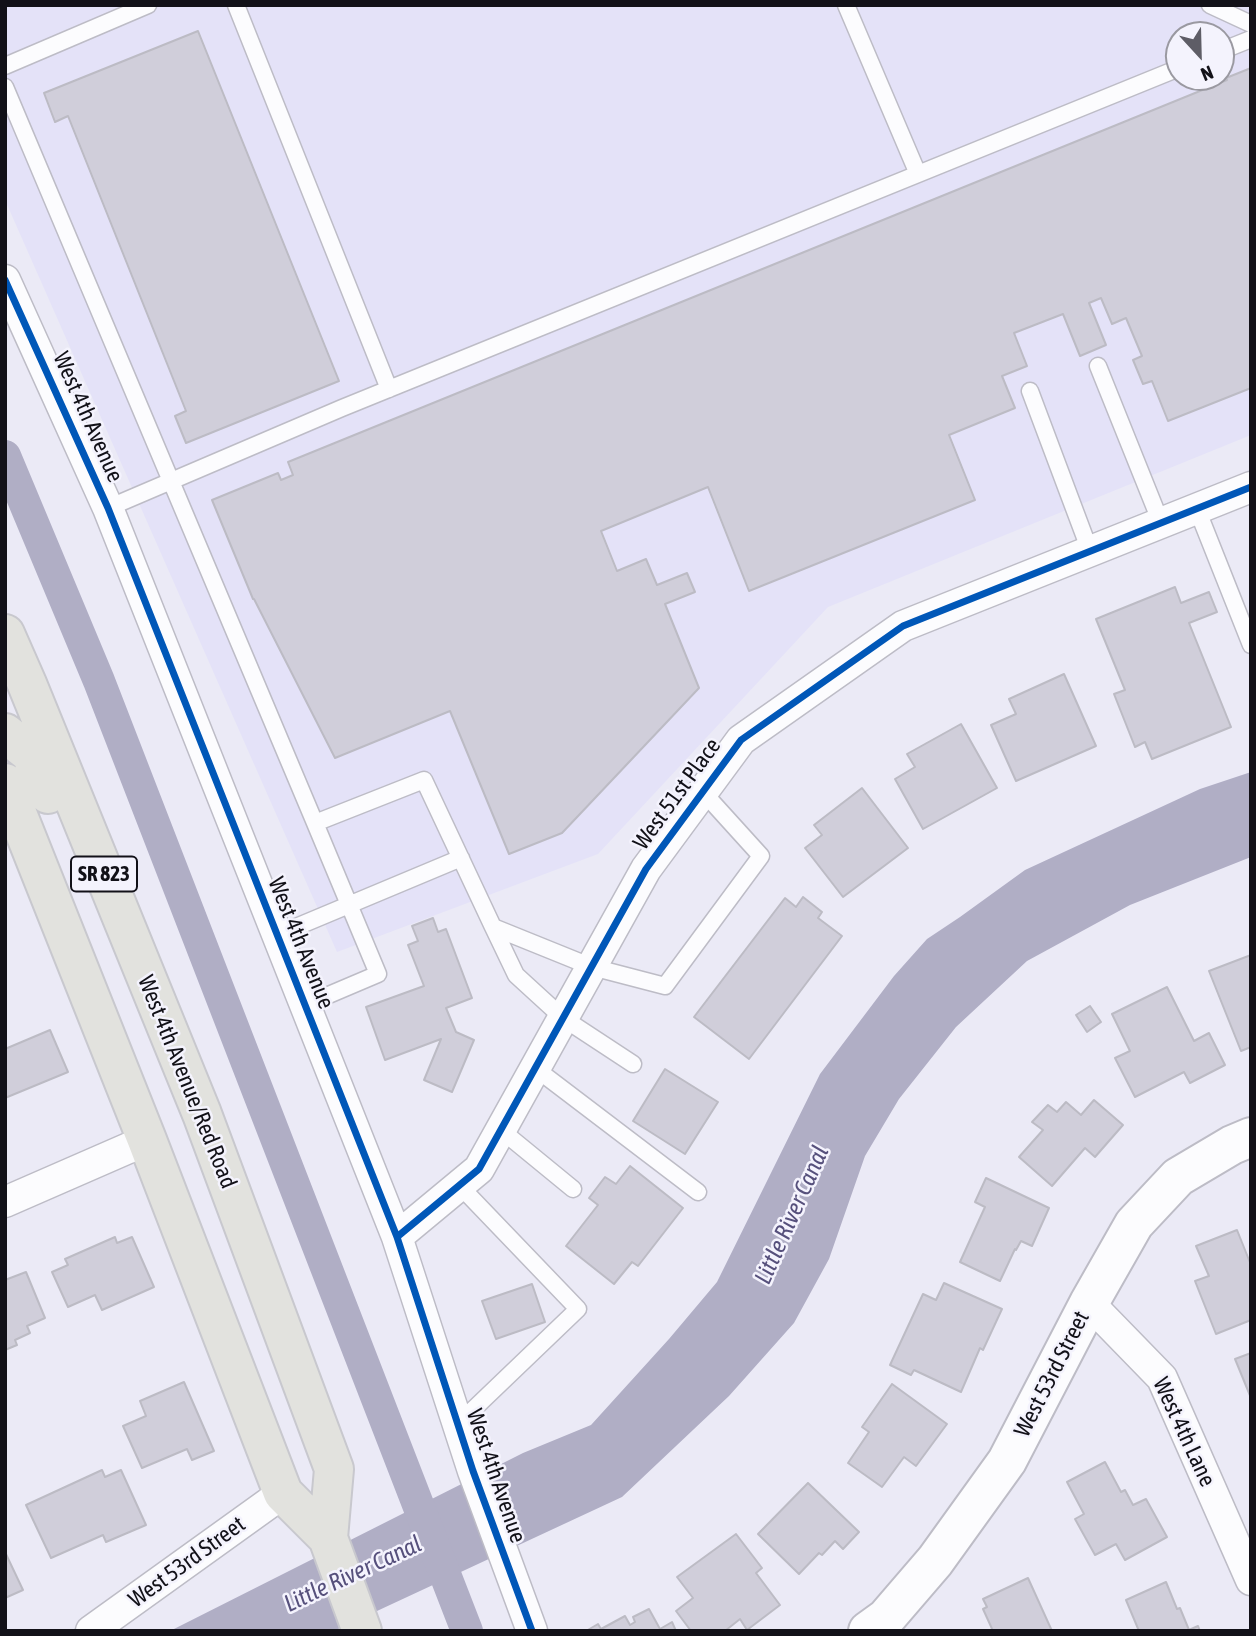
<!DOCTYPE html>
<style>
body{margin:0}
#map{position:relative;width:1256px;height:1636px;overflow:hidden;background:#ebeaf6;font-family:"Asap Condensed",sans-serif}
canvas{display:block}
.frame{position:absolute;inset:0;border:7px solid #121118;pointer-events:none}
.north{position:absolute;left:1165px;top:21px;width:70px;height:70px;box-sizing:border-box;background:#f4f3fd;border:2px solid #9a99a1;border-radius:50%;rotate:158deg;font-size:19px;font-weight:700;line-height:28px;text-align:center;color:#121118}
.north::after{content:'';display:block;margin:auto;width:24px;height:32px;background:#5e5d66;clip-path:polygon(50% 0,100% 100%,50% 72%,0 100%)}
</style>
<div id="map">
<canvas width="1256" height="1636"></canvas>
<div class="frame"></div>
<div class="north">N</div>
</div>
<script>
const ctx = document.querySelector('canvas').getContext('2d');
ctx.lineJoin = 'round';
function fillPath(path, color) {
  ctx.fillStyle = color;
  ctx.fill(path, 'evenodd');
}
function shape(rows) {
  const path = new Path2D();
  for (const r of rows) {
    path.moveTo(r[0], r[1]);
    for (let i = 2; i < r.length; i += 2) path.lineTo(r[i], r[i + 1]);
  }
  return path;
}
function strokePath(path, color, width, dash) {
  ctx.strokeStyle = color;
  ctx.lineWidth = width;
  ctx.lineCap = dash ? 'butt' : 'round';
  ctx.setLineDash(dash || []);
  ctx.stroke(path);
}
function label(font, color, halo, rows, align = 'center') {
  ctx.font = font + ' "Asap Condensed",sans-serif';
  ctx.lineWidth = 5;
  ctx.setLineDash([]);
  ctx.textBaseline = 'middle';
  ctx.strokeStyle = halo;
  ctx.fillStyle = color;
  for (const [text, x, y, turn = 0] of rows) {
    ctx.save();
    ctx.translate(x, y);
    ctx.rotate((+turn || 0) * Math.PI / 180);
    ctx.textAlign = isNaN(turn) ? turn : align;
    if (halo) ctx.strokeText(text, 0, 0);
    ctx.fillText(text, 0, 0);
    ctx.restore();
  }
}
fillPath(shape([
 [5,5,1251,5,1251,435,828,607,598,854,337,952,5,200],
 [1179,35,1221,35,1221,77,1179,77]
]), '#e4e2f8');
fillPath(shape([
 [1251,772,1251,857,1130,905,1027,961,956,1027,899,1099,865,1156,829,1259,794,1323,729,1396,622,1497,334,1631,170,1631,523,1453,591,1425,669,1339,717,1282,820,1074,894,976,927,939,960,917,1025,870,1200,789]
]), '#b0aec5');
strokePath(shape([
 [5,456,99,681,467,1631]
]), '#b0aec5', 32);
const building = shape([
 [198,31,339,381,186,443,175,416,186,411,68,116,55,122,44,93,198,31],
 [1251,68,1251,388,1168,421,1152,381,1143,384,1133,360,1142,356,1126,318,1112,324,1101,298,1089,303,1106,345,1080,356,1063,314,1014,333,1027,366,1002,376,1015,408,949,435,975,500,749,591,708,487,601,531,617,571,646,559,657,585,687,573,695,592,665,604,699,688,562,833,509,854,450,711,335,758,254,599,253,599,212,500,278,473,281,480,293,475,288,462,1227,80,1226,78,1251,68],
 [1175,587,1181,603,1209,592,1217,612,1189,623,1231,727,1152,759,1145,742,1135,747,1114,694,1125,690,1096,619,1175,587],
 [1064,674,1096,746,1016,781,991,725,1016,714,1009,699,1064,674],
 [961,724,997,788,923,829,895,779,915,767,907,754,961,724],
 [862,788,908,848,843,897,805,848,822,835,814,825,862,788],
 [803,897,822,912,818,918,842,936,749,1059,694,1017,785,898,796,907,803,897],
 [433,918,438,932,446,929,472,998,446,1008,456,1032,474,1040,452,1092,424,1080,441,1039,385,1060,366,1007,424,986,408,945,418,941,412,926,433,918],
 [1251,955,1251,1047,1241,1051,1209,971,1251,955],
 [1167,987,1194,1041,1209,1033,1225,1065,1190,1083,1184,1072,1135,1097,1115,1058,1130,1051,1112,1014,1167,987],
 [1090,1006,1101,1022,1087,1032,1076,1015,1090,1006],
 [50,1030,68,1072,5,1098,5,1049,50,1030],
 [665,1069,718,1102,685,1154,633,1121,665,1069],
 [1094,1100,1123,1125,1095,1157,1085,1148,1052,1186,1019,1157,1043,1130,1032,1122,1048,1105,1057,1112,1066,1102,1081,1115,1094,1100],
 [630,1166,683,1208,638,1266,632,1262,614,1284,566,1246,598,1205,589,1198,605,1177,616,1184,630,1166],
 [986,1178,1049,1208,1032,1246,1021,1241,1016,1250,1015,1249,1000,1281,960,1262,985,1207,975,1202,986,1178],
 [1237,1230,1251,1265,1251,1320,1216,1334,1195,1281,1209,1276,1196,1246,1237,1230],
 [115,1237,117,1243,132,1237,154,1287,102,1310,95,1295,68,1307,52,1272,68,1265,65,1259,115,1237],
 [26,1272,45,1318,27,1326,30,1333,15,1340,17,1345,5,1350,5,1280,26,1272],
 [944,1283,1002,1309,983,1350,980,1348,961,1392,914,1370,911,1375,890,1365,923,1294,936,1300,944,1283],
 [532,1284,545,1322,496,1339,482,1301,532,1284],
 [1251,1353,1251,1398,1235,1359,1251,1353],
 [184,1382,214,1451,192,1460,187,1449,142,1468,123,1426,146,1416,140,1401,184,1382],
 [892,1384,947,1424,916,1466,904,1457,882,1487,848,1463,869,1432,862,1427,892,1384],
 [1105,1462,1121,1492,1125,1490,1133,1505,1146,1499,1167,1537,1125,1560,1116,1544,1095,1555,1075,1519,1084,1514,1067,1482,1105,1462],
 [102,1470,105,1477,121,1470,146,1525,106,1542,103,1535,51,1558,26,1505,102,1470],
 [808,1483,859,1532,843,1549,835,1541,822,1555,819,1553,799,1574,758,1534,808,1483],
 [736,1534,762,1568,756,1573,780,1605,747,1630,740,1619,725,1631,691,1631,676,1611,693,1598,677,1577,736,1534],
 [5,1552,23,1590,5,1598,5,1552],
 [1028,1578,1052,1631,993,1631,983,1609,987,1607,983,1599,1028,1578],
 [1166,1582,1177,1609,1180,1608,1189,1630,1198,1626,1200,1631,1139,1631,1126,1600,1166,1582],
 [649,1609,660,1629,672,1622,676,1631,586,1631,598,1624,601,1629,625,1616,630,1625,635,1622,633,1617,649,1609]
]);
fillPath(building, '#d0ceda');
strokePath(building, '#bcbbc4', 2);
const lane = shape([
 [236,5,389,389],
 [846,5,918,174],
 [1210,5,1251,24],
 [1221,51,1251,39],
 [5,66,148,5],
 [5,87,315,823,424,780,493,927],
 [1098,366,1161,523],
 [1030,391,1090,551],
 [108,508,342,408,1179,68],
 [1197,509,1251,645],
 [277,935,461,858],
 [305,1005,378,974,315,823],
 [633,1064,563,1018,516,975,493,927,592,967,665,986,761,856,703,792],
 [535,1068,698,1192],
 [501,1130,573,1189],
 [458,1424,578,1309,459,1185]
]);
const street = shape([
 [5,280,108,508,397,1237,473,1471,532,1631],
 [5,1202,147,1140],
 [397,1237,479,1169,646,869,741,740,903,626,1251,487],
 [1089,1303,1162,1378,1251,1580],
 [91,1631,283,1493]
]);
const secondary = shape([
 [868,1631,886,1618,935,1561,1007,1461,1089,1303,1134,1224,1178,1177,1232,1145,1251,1137]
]);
const primary = shape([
 [5,634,27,684,202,1114,334,1469,328,1538],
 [5,733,31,754,48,794],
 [5,783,147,1140,283,1493,328,1538,362,1631]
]);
strokePath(lane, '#bdbcc6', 19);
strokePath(street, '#bdbcc6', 33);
strokePath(secondary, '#bdbcc6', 42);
strokePath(primary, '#c8c8ce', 42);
strokePath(lane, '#fcfcfe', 16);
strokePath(street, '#fcfcfe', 30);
strokePath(secondary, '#fcfcfe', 38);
strokePath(primary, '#e2e2de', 38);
strokePath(shape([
 [5,280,108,508,397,1237,473,1471,532,1631],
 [397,1237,479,1169,646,869,741,740,903,626,1251,487]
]), '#0057b8', 7);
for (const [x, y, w] of [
 [104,874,66]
]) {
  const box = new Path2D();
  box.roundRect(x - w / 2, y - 17.5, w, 35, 5);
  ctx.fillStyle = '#f4f3fd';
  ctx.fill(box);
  strokePath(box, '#121118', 2);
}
label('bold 21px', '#121118', null, [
 ["SR 823",104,874]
]);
label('23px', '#121118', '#f4f3fd', [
 ["West 4th Avenue",88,417,66],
 ["West 51st Place",677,794,-54],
 ["West 4th Avenue",301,943,68],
 ["West 4th Avenue/Red Road",187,1082,68],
 ["West 53rd Street",1052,1374,-63],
 ["West 4th Lane",1184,1432,65],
 ["West 4th Avenue",496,1476,71],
 ["West 53rd Street",187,1562,-36]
]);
label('italic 24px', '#56507c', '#f4f3fd', [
 ["Little River Canal",792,1215,-66],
 ["Little River Canal",353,1574,-25]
]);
</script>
